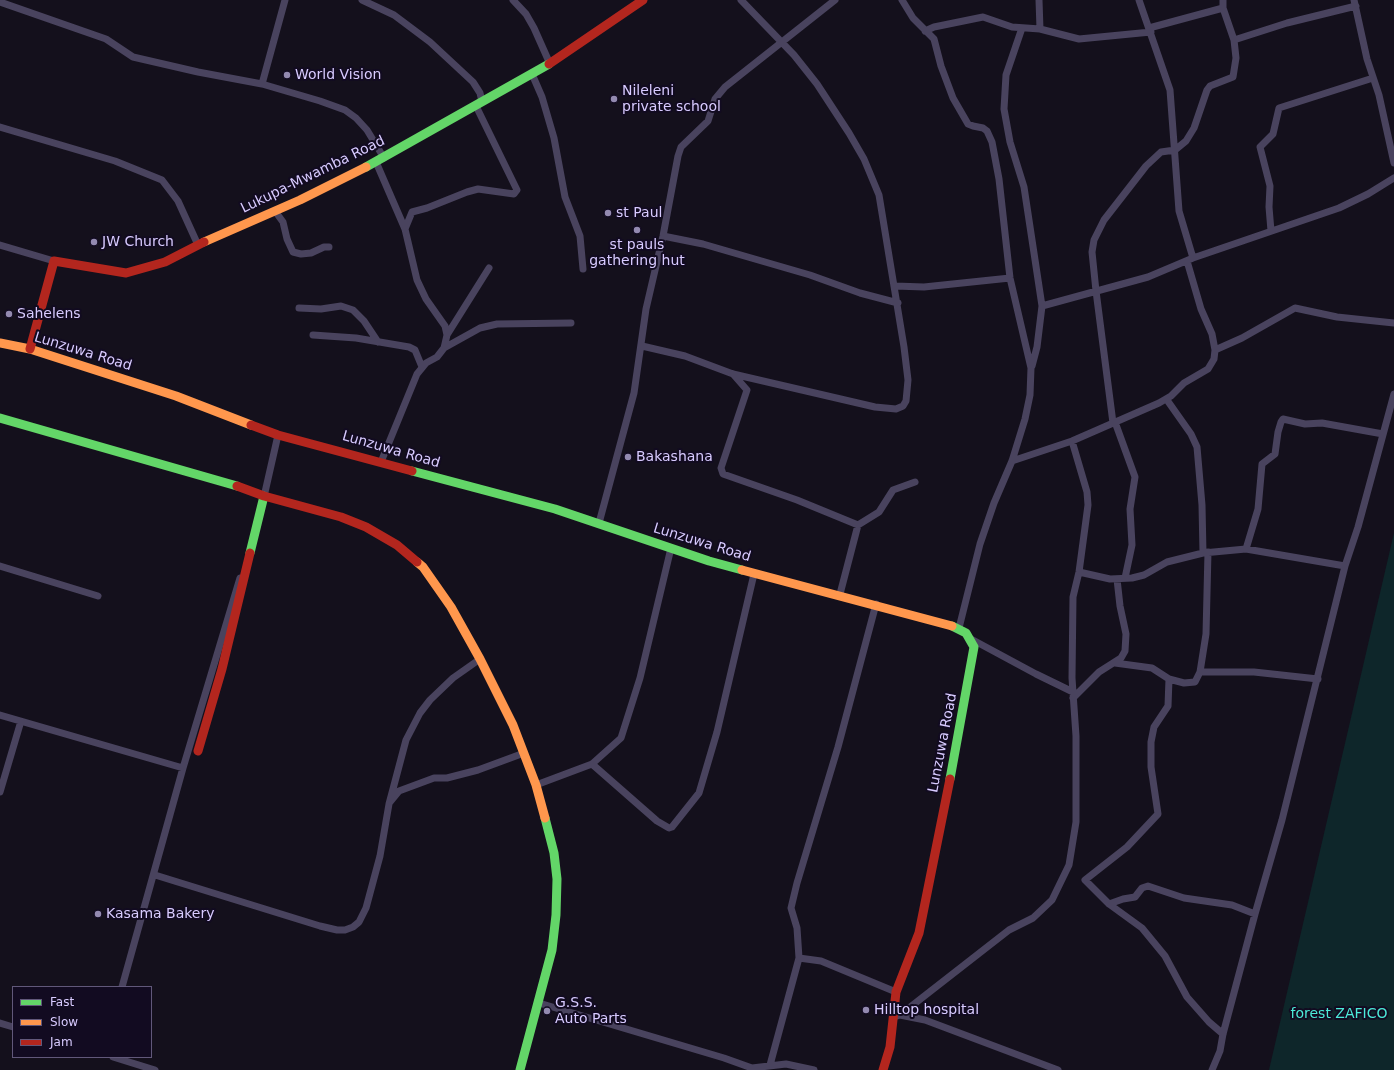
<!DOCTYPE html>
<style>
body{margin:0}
#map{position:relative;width:1394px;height:1070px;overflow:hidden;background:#14101c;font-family:"DejaVu Sans",sans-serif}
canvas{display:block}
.legend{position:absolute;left:12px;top:986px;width:140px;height:72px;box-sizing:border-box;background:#120b21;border:1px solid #61587a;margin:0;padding:5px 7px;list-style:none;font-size:12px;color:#d8cbff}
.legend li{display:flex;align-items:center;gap:8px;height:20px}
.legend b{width:20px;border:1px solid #61587a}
</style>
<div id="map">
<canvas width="1394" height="1070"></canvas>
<ul class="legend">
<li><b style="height:5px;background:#63d668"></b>Fast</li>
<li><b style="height:5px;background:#ff974d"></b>Slow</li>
<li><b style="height:5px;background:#b3261e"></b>Jam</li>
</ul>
</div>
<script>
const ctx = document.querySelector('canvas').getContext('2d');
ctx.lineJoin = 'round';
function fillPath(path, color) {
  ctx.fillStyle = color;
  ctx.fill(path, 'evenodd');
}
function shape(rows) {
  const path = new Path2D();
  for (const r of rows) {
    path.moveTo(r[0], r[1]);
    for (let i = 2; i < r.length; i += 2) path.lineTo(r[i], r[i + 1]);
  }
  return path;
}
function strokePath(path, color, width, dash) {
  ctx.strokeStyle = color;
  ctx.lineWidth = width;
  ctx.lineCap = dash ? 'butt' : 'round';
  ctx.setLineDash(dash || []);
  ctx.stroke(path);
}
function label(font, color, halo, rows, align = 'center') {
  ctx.font = font + ' "DejaVu Sans",sans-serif';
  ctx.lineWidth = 4;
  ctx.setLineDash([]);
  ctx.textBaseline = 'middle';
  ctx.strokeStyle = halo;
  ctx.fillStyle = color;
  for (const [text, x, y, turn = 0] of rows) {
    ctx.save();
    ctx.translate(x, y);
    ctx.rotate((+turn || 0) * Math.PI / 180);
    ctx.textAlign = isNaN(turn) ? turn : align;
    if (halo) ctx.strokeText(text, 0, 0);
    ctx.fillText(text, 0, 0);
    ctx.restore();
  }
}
fillPath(shape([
 [1394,533,1394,1070,1269,1070]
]), '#0e262a');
strokePath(shape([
 [362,0,394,15,430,42,473,82,480,93,482,102],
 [513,0,526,14,534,28,550,64],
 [902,0,913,18,934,39,941,66,953,98,968,124,973,126,983,128,987,131,992,142,999,179,1010,278,1031,368,1030,395,1025,419,1012,461,994,503,980,544,959,628],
 [1039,0,1040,29],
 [1139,0,1170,90,1179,211,1193,258],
 [1354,0,1367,59,1379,95,1394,163],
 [0,2,106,39,133,57,198,72,262,84,320,101,345,110,356,118,367,130,384,158],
 [1022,28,1006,75,1004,109,1010,142,1024,187,1042,306,1037,347,1032,366],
 [1149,28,1223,8],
 [925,31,934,27,983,17,1012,27,1040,29,1079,39,1151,32],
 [1234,40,1287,23,1356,6],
 [532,74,542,97,554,138,565,197,580,236,583,269],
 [262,84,285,0],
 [0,127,115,161,162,180,178,201,198,245],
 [376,162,405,229],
 [275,211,283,222,287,239,293,252,301,254,311,253,324,247,329,247],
 [1271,231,1269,207,1270,186,1260,147,1273,134,1279,108,1373,78],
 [663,236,703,244,810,275,860,293,898,303],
 [0,245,54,261],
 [895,286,924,287,1010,278],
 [1042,306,1148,277,1193,258,1339,208,1368,194,1394,178],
 [299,308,321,309,341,306,353,310,364,321,378,342],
 [313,335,356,338,409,347,415,350,422,367],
 [447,335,489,268],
 [642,346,685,356,733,374,875,407,896,409,903,406,906,401,908,380,904,347,879,195,864,159,849,133,817,84,794,55,741,0],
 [444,348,480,328,497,324,571,323],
 [1215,350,1242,338,1295,308,1337,317,1394,323],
 [733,374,747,390,721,468,723,474,797,500,858,525],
 [1167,400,1191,434,1197,447,1202,505,1203,553],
 [1115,422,1135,477,1130,509,1132,545,1125,578],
 [1113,423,1096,291,1092,252,1094,240,1104,220,1146,166,1161,152,1175,150,1186,141,1194,128,1207,90,1210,86,1233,77,1236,58,1234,40,1223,8,1223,0],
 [1012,461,1072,441,1159,403,1171,396,1184,383,1208,369,1214,359,1215,350,1212,334,1201,309,1187,261],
 [381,462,417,374,426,363,437,357,444,348,447,335,445,326,426,299,417,280,405,229,412,212,427,208,467,192,478,189,514,194,517,190,476,106],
 [263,501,278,435],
 [599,523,634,393,646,309,663,236,678,156,681,147,708,121,715,99,725,87,835,0],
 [1246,549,1258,509,1262,464,1275,454,1278,432,1281,422,1283,419,1305,424,1322,423,1383,434],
 [0,566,98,596],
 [1079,572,1110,579,1132,578,1144,575,1167,562,1203,553,1246,549,1345,566],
 [840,594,858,525,879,512,893,490,915,482],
 [971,639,1036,674,1073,692],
 [1115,663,1152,668,1169,679,1184,683,1195,682,1200,672,1206,634,1208,552],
 [1200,672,1254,672,1318,679],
 [1169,679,1168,706,1154,727,1151,742,1151,767,1158,814,1127,847,1085,880,1109,904,1142,928,1165,956,1187,997,1209,1022,1223,1034],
 [1073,698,1099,672,1121,658,1125,651,1126,634,1120,606,1117,579],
 [0,715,183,768],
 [592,764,657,821,669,828,672,827,699,793,717,732,754,574],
 [536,785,592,764,621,738,640,678,671,548],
 [0,792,21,721],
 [390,802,399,791,434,778,447,778,478,770,524,753],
 [155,875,320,926,337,930,345,930,353,927,359,922,366,908,380,856,389,804,406,740,420,713,430,700,453,678,480,659],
 [1109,904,1123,899,1135,897,1142,888,1148,886,1184,898,1232,905,1255,914],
 [799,958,821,961,896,992],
 [122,987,183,768,240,578],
 [539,1003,724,1058,752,1068,786,1064,814,1070],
 [900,1015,1009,930,1033,918,1052,900,1069,865,1076,822,1076,736,1072,678,1073,597,1079,572,1088,505,1087,492,1072,441],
 [897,1016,900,1015,925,1020,1058,1070],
 [0,1023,13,1027],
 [113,1057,155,1070],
 [770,1065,799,958,797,928,791,908,797,883,838,747,876,604],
 [1212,1070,1220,1051,1223,1034,1255,914,1282,820,1345,566,1358,527,1394,394]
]), '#49435e', 7);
strokePath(shape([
 [366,167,549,64],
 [0,418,237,486],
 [412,471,555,509,709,561,742,570],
 [250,553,264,496],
 [950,779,974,647,966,633,952,626],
 [520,1070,552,950,556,915,557,879,554,853,545,818]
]), '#63d668', 9);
strokePath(shape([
 [204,242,300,200,366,167],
 [0,343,30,349,176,396,251,425],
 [417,562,423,567,451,607,480,659,513,725,536,785,545,818],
 [742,570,952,626]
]), '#ff974d', 9);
strokePath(shape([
 [549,64,643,0],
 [30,349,54,261,126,273,165,262,204,242],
 [251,425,278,435,412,471],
 [237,486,264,496,341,517,366,527,397,545,417,562],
 [198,751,222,669,250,553],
 [883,1070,890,1047,896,992,919,933,950,779]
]), '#b3261e', 9);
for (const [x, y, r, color] of [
 [287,75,4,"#938ab0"],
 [614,99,4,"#938ab0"],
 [608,213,4,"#938ab0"],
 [637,230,4,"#938ab0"],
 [94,242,4,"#938ab0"],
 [9,314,4,"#938ab0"],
 [628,457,4,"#938ab0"],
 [98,914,4,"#938ab0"],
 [866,1010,4,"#938ab0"],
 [547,1011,4,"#938ab0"]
]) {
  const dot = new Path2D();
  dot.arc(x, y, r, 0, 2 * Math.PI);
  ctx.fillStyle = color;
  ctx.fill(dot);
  strokePath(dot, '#120b21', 1.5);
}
label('14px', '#d8cbff', '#120b21', [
 ["World Vision",295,75],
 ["Nileleni",622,91],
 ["private school",622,107],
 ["st Paul",616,213],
 ["JW Church",102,242],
 ["st pauls",637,245,"center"],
 ["gathering hut",637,261,"center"],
 ["Sahelens",17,314],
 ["Bakashana",636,457],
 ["Kasama Bakery",106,914],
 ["G.S.S.",555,1003],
 ["Auto Parts",555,1019],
 ["Hilltop hospital",874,1010]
], 'left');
label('14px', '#d8cbff', '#120b21', [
 ["Lukupa-Mwamba Road",313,175,-26],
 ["Lunzuwa Road",83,352,17],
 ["Lunzuwa Road",391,450,16],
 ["Lunzuwa Road",702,543,17],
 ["Lunzuwa Road",943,743,-79]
]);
label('14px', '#4cead9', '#120b21', [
 ["forest ZAFICO",1339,1014]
]);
</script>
